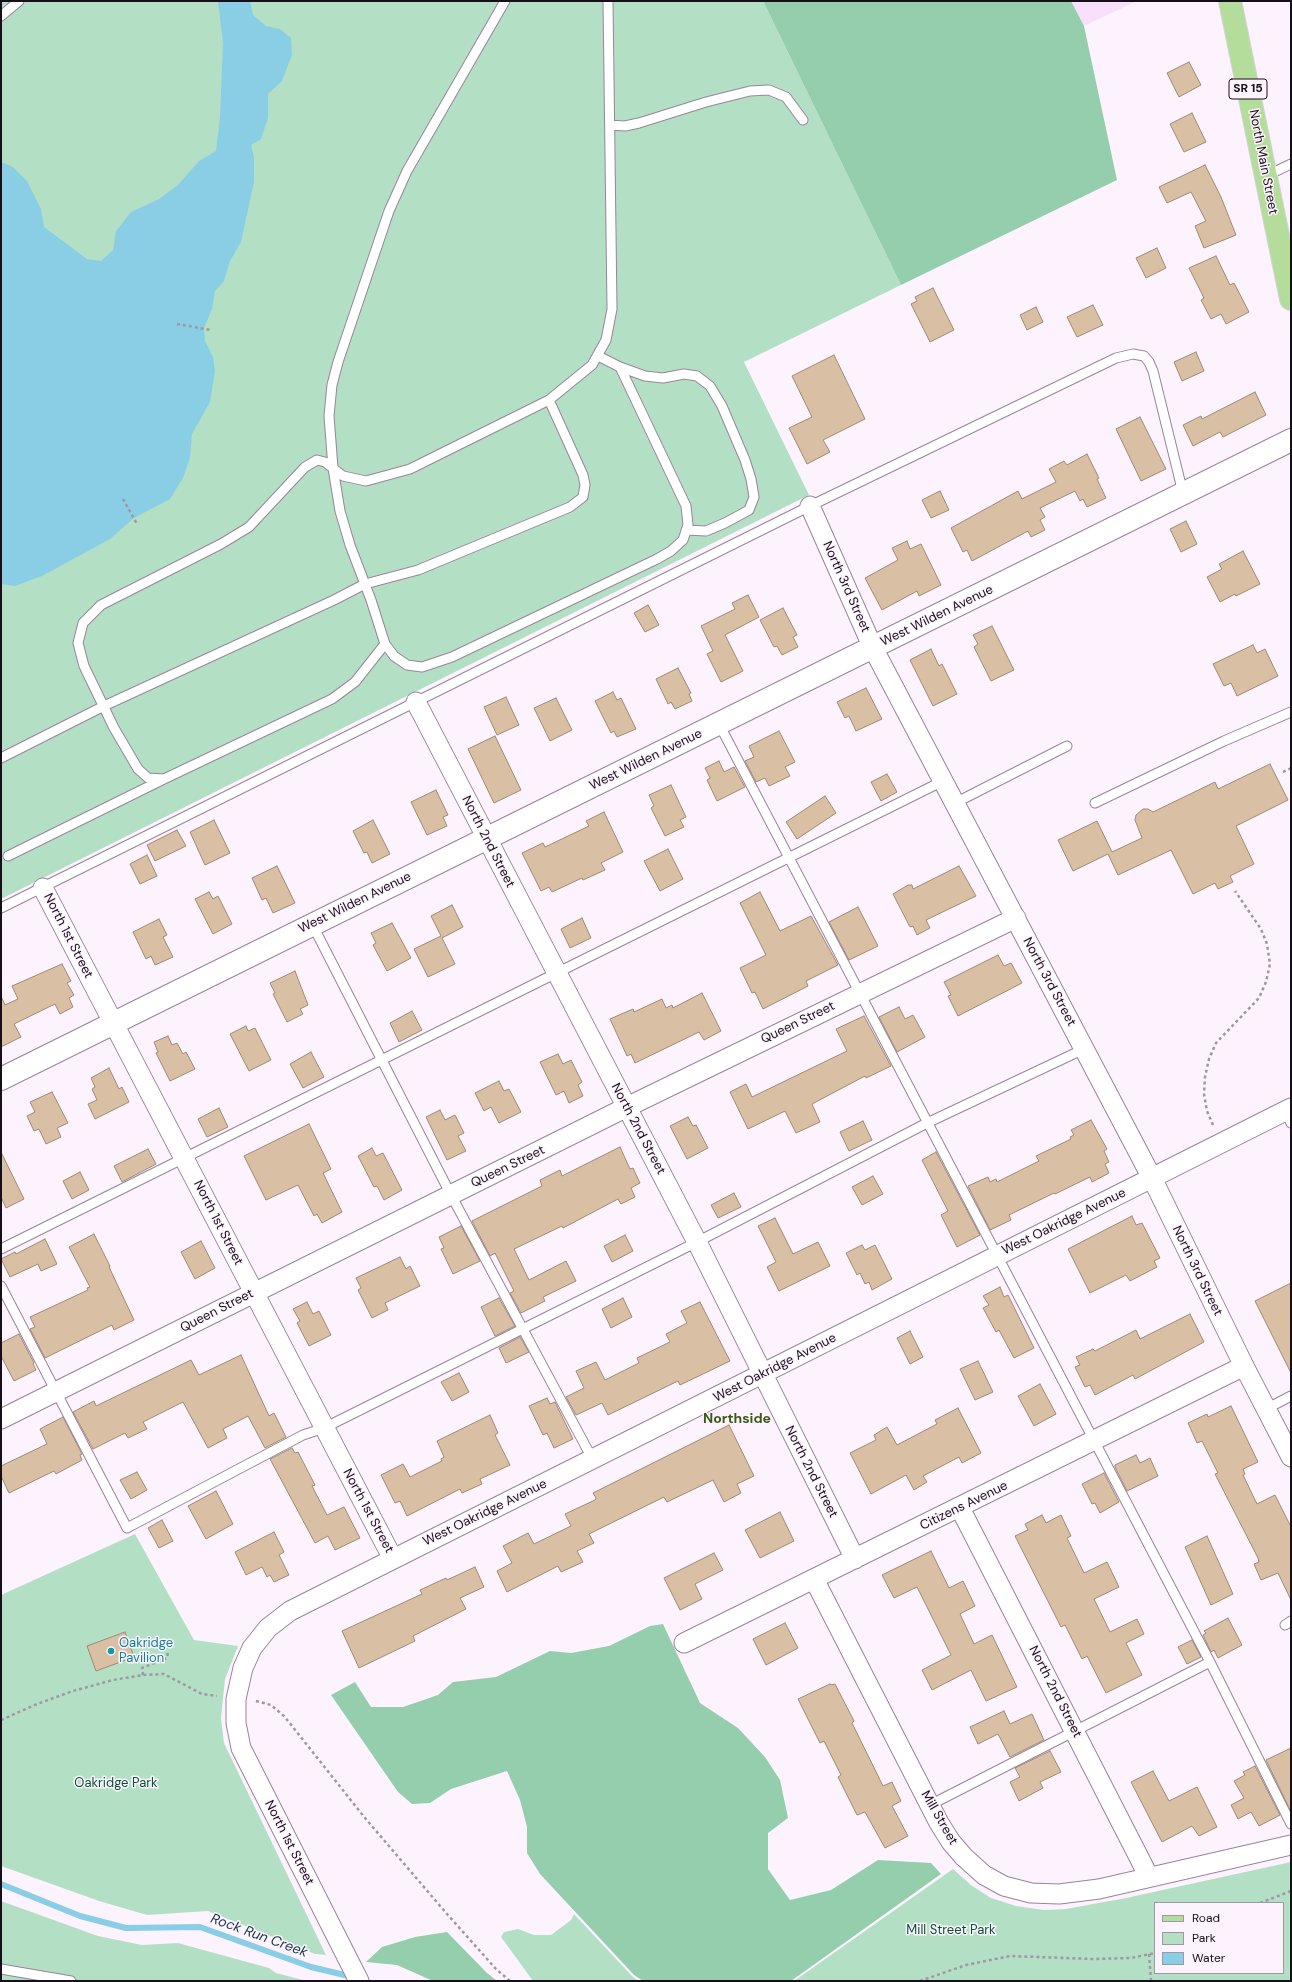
<!DOCTYPE html>
<style>
body{margin:0}
#map{position:relative;width:1292px;height:1982px;overflow:hidden;background:#fdf3fe;font-family:"DM Sans",sans-serif}
canvas{display:block}
.frame{position:absolute;inset:0;border:2px solid #160e18;pointer-events:none}
.legend{position:absolute;left:1154px;top:1902px;width:130px;height:72px;box-sizing:border-box;background:#fdf3fe;border:1px solid #a197a2;margin:0;padding:5px 7px;list-style:none;font-size:12px;color:#160e18}
.legend li{display:flex;align-items:center;gap:8px;height:20px}
.legend b{width:20px;border:1px solid #a197a2}
</style>
<div id="map">
<canvas width="1292" height="1982"></canvas>
<div class="frame"></div>
<ul class="legend">
<li><b style="height:5px;background:#b4dd9c"></b>Road</li>
<li><b style="height:11px;background:#b3e0c5"></b>Park</li>
<li><b style="height:11px;background:#8acee6"></b>Water</li>
</ul>
</div>
<script>
const ctx = document.querySelector('canvas').getContext('2d');
ctx.lineJoin = 'round';
function fillPath(path, color) {
  ctx.fillStyle = color;
  ctx.fill(path, 'evenodd');
}
function shape(rows) {
  const path = new Path2D();
  for (const r of rows) {
    path.moveTo(r[0], r[1]);
    for (let i = 2; i < r.length; i += 2) path.lineTo(r[i], r[i + 1]);
  }
  return path;
}
function strokePath(path, color, width, dash) {
  ctx.strokeStyle = color;
  ctx.lineWidth = width;
  ctx.lineCap = dash ? 'butt' : 'round';
  ctx.setLineDash(dash || []);
  ctx.stroke(path);
}
function label(font, color, halo, rows, align = 'center') {
  ctx.font = font + ' "DM Sans",sans-serif';
  ctx.lineWidth = 3;
  ctx.setLineDash([]);
  ctx.textBaseline = 'middle';
  ctx.strokeStyle = halo;
  ctx.fillStyle = color;
  for (const [text, x, y, turn = 0] of rows) {
    ctx.save();
    ctx.translate(x, y);
    ctx.rotate((+turn || 0) * Math.PI / 180);
    ctx.textAlign = isNaN(turn) ? turn : align;
    if (halo) ctx.strokeText(text, 0, 0);
    ctx.fillText(text, 0, 0);
    ctx.restore();
  }
}
fillPath(shape([
 [1071,1,1137,1,1084,26]
]), '#f8e0fc');
fillPath(shape([
 [1,1,763,1,901,285,744,362,809,495,1,899],
 [135,1534,194,1640,238,1646,225,1679,221,1718,224,1743,326,1955,315,1954,208,1911,147,1915,99,1901,1,1866,1,1595],
 [1291,1862,1291,1981,794,1981,953,1869,971,1885,991,1898,1016,1906,1044,1910,1066,1909,1126,1898],
 [1155,1903,1283,1903,1283,1973,1155,1973],
 [1,1901,98,1936,142,1945,178,1943,269,1968,276,1973,307,1981,1,1981],
 [574,1914,632,1976,638,1981,533,1981,501,1937,504,1932,518,1929,534,1935,551,1935,571,1920]
]), '#b3e0c5');
fillPath(shape([
 [763,1,1071,1,1084,26,1117,180,901,285],
 [663,1624,700,1703,738,1728,765,1757,780,1780,788,1818,768,1833,768,1869,790,1900,831,1890,878,1860,931,1863,941,1874,791,1981,643,1981,634,1975,540,1874,527,1853,527,1827,520,1800,507,1771,451,1789,430,1803,412,1804,398,1792,331,1695,355,1682,371,1707,403,1707,438,1695,453,1682,496,1677,550,1651,571,1653,609,1646,650,1626],
 [447,1932,487,1973,497,1981,433,1981,397,1965,366,1962,382,1947,415,1937]
]), '#94cead');
fillPath(shape([
 [218,1,250,1,253,15,266,26,280,29,291,38,292,55,282,81,268,94,268,118,261,139,251,145,254,157,254,182,241,242,230,261,224,281,215,291,212,309,204,328,205,341,213,357,215,371,210,402,192,434,190,458,183,478,170,499,134,518,110,539,42,576,15,586,1,584,1,162,13,167,27,181,41,209,44,227,87,259,101,261,113,250,116,231,131,212,159,199,178,185,199,161,216,151,220,117,223,43]
]), '#8acee6');
strokePath(shape([
 [1,1884,80,1916,126,1928,200,1927,311,1967,353,1977]
]), '#8acee6', 6);
const building = shape([
 [1189,62,1201,85,1179,97,1167,73,1189,62],
 [1192,113,1206,142,1184,152,1170,124,1192,113],
 [1205,165,1221,197,1236,235,1204,248,1195,226,1206,221,1191,192,1167,203,1159,187,1205,165],
 [1157,248,1166,268,1146,278,1136,258,1157,248],
 [1216,256,1230,285,1234,283,1249,312,1226,324,1221,314,1211,319,1201,300,1204,298,1189,268,1216,256],
 [933,288,954,330,930,342,911,304,917,301,915,297,933,288],
 [1093,305,1103,325,1077,337,1067,317,1093,305],
 [1036,307,1043,322,1027,330,1020,315,1036,307],
 [1196,352,1204,371,1182,381,1174,362,1196,352],
 [834,355,865,419,823,440,830,452,807,464,789,428,812,417,792,376,834,355],
 [1255,392,1266,415,1223,437,1220,432,1193,446,1183,425,1201,416,1202,419,1255,392],
 [1140,417,1166,469,1141,481,1116,429,1140,417],
 [1087,454,1099,478,1097,479,1106,498,1087,507,1083,499,1080,501,1075,491,1040,508,1045,517,1040,520,1045,530,1031,537,1028,531,972,561,967,550,963,552,951,528,1018,491,1022,499,1056,482,1049,469,1064,461,1067,465,1087,454],
 [940,491,949,510,931,518,922,500,940,491],
 [1186,521,1197,544,1181,552,1170,529,1186,521],
 [907,541,910,549,921,544,941,585,919,596,917,591,882,610,865,578,898,560,892,548,907,541],
 [1243,551,1260,584,1236,596,1235,594,1220,602,1207,577,1222,569,1219,564,1243,551],
 [748,595,759,617,725,635,743,671,721,682,707,654,713,651,701,626,735,609,732,603,748,595],
 [648,605,659,625,645,632,634,613,648,605],
 [783,608,797,635,793,637,798,647,782,655,777,646,774,647,760,620,783,608],
 [992,626,1014,670,991,681,974,647,978,644,973,635,992,626],
 [1253,645,1257,653,1265,649,1278,676,1237,696,1231,683,1224,686,1213,664,1253,645],
 [931,649,939,666,942,664,957,694,933,706,910,660,931,649],
 [678,668,691,693,689,694,692,701,675,709,671,702,668,704,656,679,678,668],
 [866,688,882,719,856,731,849,716,845,718,837,702,866,688],
 [613,692,617,700,621,698,636,729,617,737,614,731,611,733,595,701,613,692],
 [506,697,519,725,497,735,484,707,506,697],
 [556,698,572,730,550,741,534,708,556,698],
 [779,731,795,762,785,767,790,776,769,786,765,778,756,782,745,761,754,757,749,746,779,731],
 [495,736,521,790,494,803,468,749,495,736],
 [719,761,724,772,734,767,745,787,717,801,707,780,710,778,705,768,719,761],
 [1270,764,1288,800,1236,826,1254,864,1230,876,1233,882,1218,889,1215,883,1193,894,1171,850,1118,875,1108,854,1073,871,1058,840,1097,821,1112,852,1142,838,1135,820,1136,815,1143,809,1148,809,1153,812,1215,782,1218,789,1270,764],
 [887,774,897,792,881,801,871,782,887,774],
 [671,785,686,817,680,820,684,827,665,836,651,808,654,806,649,795,671,785],
 [436,790,448,815,443,817,447,826,427,835,411,802,436,790],
 [825,796,836,813,797,839,786,822,825,796],
 [604,812,623,852,601,863,605,870,583,880,582,878,552,892,549,887,541,891,522,853,543,843,545,847,589,826,586,821,604,812],
 [214,820,230,853,205,865,190,832,214,820],
 [373,820,390,854,372,863,367,852,364,853,353,831,373,820],
 [177,830,186,846,155,861,147,845,177,830],
 [668,849,683,879,660,891,644,861,668,849],
 [147,855,157,876,140,884,130,864,147,855],
 [277,866,295,903,273,913,266,898,262,900,252,878,277,866],
 [959,866,976,896,926,920,930,928,917,935,913,926,910,927,893,894,908,885,912,885,913,889,959,866],
 [209,892,213,899,218,896,232,924,213,934,195,899,209,892],
 [760,892,780,931,811,916,838,965,806,981,808,986,763,1009,755,992,752,993,740,968,766,955,740,903,760,892],
 [452,905,463,927,442,938,455,964,428,977,414,949,441,936,431,916,452,905],
 [858,907,878,946,849,960,829,922,858,907],
 [582,918,591,938,570,948,561,929,582,918],
 [159,919,167,935,163,937,173,957,155,965,151,956,146,959,133,932,159,919],
 [392,923,411,958,387,971,373,945,376,943,371,933,392,923],
 [998,955,1004,966,1011,963,1022,983,958,1016,948,996,951,995,944,982,998,955],
 [62,964,71,981,67,983,74,995,69,998,73,1007,60,1014,55,1004,14,1024,21,1037,1,1047,1,996,5,1005,18,999,12,986,62,964],
 [295,971,308,1005,300,1009,303,1014,287,1022,273,994,275,993,270,983,295,971],
 [702,993,721,1031,704,1040,699,1032,635,1063,631,1054,627,1056,610,1019,633,1009,634,1012,662,999,666,1008,672,1005,673,1008,702,993],
 [899,1007,905,1019,913,1015,925,1037,897,1052,879,1017,899,1007],
 [412,1011,422,1030,399,1042,390,1023,412,1011],
 [864,1016,891,1066,866,1078,865,1076,812,1104,820,1122,796,1133,785,1111,748,1129,730,1092,746,1084,752,1097,847,1051,836,1029,864,1016],
 [246,1026,248,1031,255,1028,271,1060,249,1071,230,1034,246,1026],
 [168,1036,172,1045,177,1043,183,1054,186,1052,195,1069,170,1081,156,1053,158,1052,154,1042,168,1036],
 [311,1052,324,1077,303,1088,290,1064,311,1052],
 [558,1054,563,1064,571,1060,582,1082,578,1085,583,1096,569,1103,564,1091,556,1095,540,1062,558,1054],
 [109,1068,119,1089,122,1087,129,1102,95,1119,88,1104,97,1100,92,1089,95,1087,91,1078,109,1068],
 [499,1081,504,1091,509,1089,521,1112,499,1123,491,1107,484,1111,475,1093,499,1081],
 [52,1092,68,1123,57,1128,61,1137,46,1144,39,1129,34,1131,27,1116,35,1112,30,1102,52,1092],
 [219,1108,228,1127,207,1137,198,1119,219,1108],
 [440,1110,445,1120,455,1115,464,1133,458,1136,466,1151,447,1160,426,1117,440,1110],
 [688,1117,693,1126,696,1125,708,1148,687,1159,670,1126,688,1117],
 [1091,1120,1107,1149,1104,1151,1109,1162,1105,1164,1109,1173,1092,1182,1090,1177,1055,1194,1054,1193,1009,1215,1011,1220,990,1230,968,1186,988,1177,990,1182,996,1179,997,1182,1039,1161,1036,1156,1071,1139,1070,1137,1074,1135,1071,1130,1091,1120],
 [863,1121,872,1140,849,1151,840,1132,863,1121],
 [309,1124,331,1169,323,1173,342,1212,322,1223,317,1214,314,1216,298,1185,266,1200,244,1156,309,1124],
 [620,1147,630,1169,633,1168,640,1183,631,1188,635,1197,621,1204,618,1199,563,1228,562,1226,514,1249,529,1280,566,1261,576,1281,543,1297,545,1301,521,1313,510,1293,514,1291,495,1253,490,1256,472,1221,542,1186,540,1180,560,1170,562,1176,620,1147],
 [372,1148,376,1156,383,1153,402,1190,384,1200,377,1186,374,1187,358,1156,372,1148],
 [148,1149,156,1164,122,1182,114,1166,148,1149],
 [1,1152,24,1199,6,1208,1,1197,1,1152],
 [936,1152,980,1235,957,1247,941,1215,948,1211,922,1160,936,1152],
 [80,1172,89,1190,72,1199,63,1181,80,1172],
 [873,1176,883,1194,862,1205,852,1187,873,1176],
 [734,1193,741,1207,718,1218,711,1205,734,1193],
 [1132,1216,1136,1225,1142,1223,1160,1258,1154,1261,1157,1267,1130,1281,1126,1275,1090,1293,1068,1249,1132,1216],
 [775,1218,793,1254,818,1242,830,1266,779,1291,767,1267,776,1262,758,1226,775,1218],
 [461,1226,480,1261,453,1274,441,1249,444,1248,439,1237,461,1226],
 [94,1234,110,1266,109,1267,134,1320,114,1330,112,1325,45,1358,30,1329,35,1327,30,1317,88,1290,87,1288,90,1287,69,1247,94,1234],
 [625,1235,633,1251,612,1262,604,1246,625,1235],
 [45,1239,57,1264,41,1271,38,1264,10,1277,1,1259,15,1252,16,1254,45,1239],
 [201,1241,215,1268,195,1279,181,1252,201,1241],
 [862,1245,865,1250,875,1245,892,1279,872,1290,869,1282,865,1284,860,1273,857,1275,846,1253,862,1245],
 [400,1257,406,1269,410,1266,420,1286,385,1303,388,1310,372,1318,358,1290,361,1288,356,1278,400,1257],
 [1291,1283,1291,1373,1255,1301,1291,1283],
 [1000,1287,1004,1297,1008,1295,1034,1348,1014,1358,999,1330,996,1332,983,1308,989,1305,983,1296,1000,1287],
 [499,1298,515,1326,495,1336,481,1307,499,1298],
 [623,1298,632,1317,611,1328,602,1309,623,1298],
 [307,1302,313,1314,319,1311,331,1335,309,1346,297,1323,300,1321,293,1309,307,1302],
 [700,1302,730,1361,680,1385,678,1381,608,1415,602,1403,576,1415,566,1397,584,1388,576,1371,596,1362,605,1380,639,1363,637,1358,670,1342,666,1334,687,1323,681,1311,700,1302],
 [1190,1314,1204,1342,1135,1379,1133,1375,1095,1395,1090,1385,1085,1387,1075,1367,1080,1365,1076,1357,1093,1349,1095,1351,1136,1330,1140,1339,1190,1314],
 [910,1331,923,1357,910,1364,897,1338,910,1331],
 [19,1334,34,1363,33,1364,36,1370,14,1381,1,1356,1,1343,19,1334],
 [520,1337,529,1352,506,1363,499,1348,520,1337],
 [241,1355,269,1416,274,1413,286,1437,265,1448,248,1416,223,1429,227,1438,208,1448,183,1402,143,1422,147,1429,128,1438,125,1433,93,1449,73,1412,94,1401,96,1406,191,1360,199,1375,241,1355],
 [978,1361,993,1392,975,1400,960,1369,978,1361],
 [459,1373,469,1392,452,1401,441,1382,459,1373],
 [1040,1384,1056,1414,1034,1426,1018,1396,1040,1384],
 [547,1398,550,1404,555,1402,573,1439,554,1448,547,1433,543,1435,529,1406,547,1398],
 [1231,1406,1258,1462,1243,1469,1245,1474,1243,1475,1257,1504,1275,1495,1291,1527,1291,1600,1278,1573,1261,1580,1254,1564,1259,1562,1258,1558,1215,1474,1218,1473,1202,1441,1197,1443,1188,1423,1207,1414,1208,1417,1231,1406],
 [958,1408,981,1453,962,1463,959,1457,923,1476,927,1482,914,1490,906,1475,871,1494,850,1453,876,1440,874,1435,887,1427,897,1445,937,1424,935,1420,958,1408],
 [490,1415,498,1433,495,1435,510,1465,480,1479,482,1484,462,1493,460,1489,407,1516,400,1501,395,1503,381,1475,403,1464,410,1477,442,1461,441,1459,444,1457,437,1441,490,1415],
 [63,1417,82,1454,80,1455,82,1460,56,1474,54,1471,9,1493,1,1476,1,1466,47,1444,40,1429,63,1417],
 [729,1425,754,1476,737,1484,741,1493,724,1502,713,1480,667,1502,664,1497,589,1534,594,1543,577,1551,583,1562,561,1572,558,1566,507,1592,497,1571,512,1563,503,1546,528,1533,534,1544,571,1526,565,1514,595,1500,596,1498,593,1493,729,1425],
 [292,1448,295,1453,298,1452,315,1485,312,1486,327,1515,344,1507,360,1538,335,1550,328,1536,315,1543,270,1459,292,1448],
 [1136,1455,1140,1463,1150,1458,1158,1476,1127,1491,1115,1467,1115,1465,1136,1455],
 [137,1472,147,1490,131,1499,120,1480,137,1472],
 [1104,1473,1119,1502,1100,1513,1095,1503,1092,1504,1082,1484,1104,1473],
 [216,1491,233,1524,206,1539,188,1506,216,1491],
 [780,1512,794,1541,760,1558,745,1530,780,1512],
 [1042,1515,1046,1523,1061,1515,1071,1536,1067,1538,1084,1573,1107,1562,1119,1587,1094,1599,1110,1632,1137,1619,1144,1634,1126,1643,1142,1675,1106,1693,1087,1656,1082,1659,1065,1625,1061,1627,1015,1536,1028,1530,1025,1524,1042,1515],
 [162,1520,173,1541,159,1548,148,1528,162,1520],
 [274,1532,284,1552,279,1555,289,1575,274,1582,270,1575,267,1577,262,1567,246,1575,235,1552,274,1532],
 [1207,1536,1233,1594,1211,1605,1185,1547,1207,1536],
 [931,1551,949,1588,963,1581,975,1606,960,1614,974,1644,992,1635,1017,1687,986,1701,971,1670,932,1690,922,1670,951,1655,917,1587,894,1598,882,1575,931,1551],
 [714,1553,723,1570,695,1584,702,1599,680,1610,664,1578,714,1553],
 [475,1567,484,1587,460,1598,466,1609,413,1636,415,1641,359,1668,342,1631,422,1594,420,1590,446,1578,447,1580,475,1567],
 [1228,1618,1242,1645,1218,1658,1214,1650,1211,1652,1203,1635,1206,1633,1204,1631,1228,1618],
 [785,1623,798,1648,766,1665,753,1639,785,1623],
 [125,1632,134,1657,96,1671,87,1646,125,1632],
 [1192,1640,1201,1657,1187,1664,1178,1647,1192,1640],
 [830,1684,831,1685,835,1684,854,1721,852,1723,883,1786,892,1782,901,1801,892,1806,908,1836,885,1848,865,1812,857,1815,838,1777,841,1775,824,1741,820,1743,798,1699,830,1684],
 [1004,1711,1010,1724,1032,1714,1044,1740,1010,1757,998,1734,978,1744,970,1727,1004,1711],
 [1291,1748,1291,1809,1290,1810,1266,1760,1291,1748],
 [1050,1751,1061,1772,1040,1782,1043,1788,1019,1801,1010,1782,1020,1777,1015,1768,1050,1751],
 [1255,1766,1280,1815,1259,1826,1251,1812,1238,1819,1231,1805,1244,1798,1234,1781,1245,1775,1243,1772,1255,1766],
 [1153,1771,1169,1801,1197,1787,1217,1827,1199,1836,1192,1826,1162,1842,1131,1782,1153,1771]
]);
fillPath(building, '#d9c0a5');
strokePath(building, '#a0896f', 1);
const service = shape([
 [505,1,407,171,389,211,338,362,332,385,329,416,333,468,340,511,350,545,371,600,385,644,394,656,407,665,422,667,452,657,657,559,671,551,683,540,688,525,686,506,620,367],
 [1,16,19,1],
 [610,125,625,126,639,123,706,102,750,91,769,90,786,97,803,120],
 [1266,176,1291,164],
 [598,356,620,367,645,376,663,378,684,374,697,376,710,386,722,406,745,460,751,479,754,497,749,510,725,523,706,531,686,530],
 [385,644,355,682,332,699,164,779,148,778,138,769,114,728,84,666,78,643,83,623,101,605,221,544,249,527,305,467,317,460,325,462,343,476,366,481,410,469,549,400,592,365,606,340,612,309,608,1],
 [719,724,1210,1662,1291,1824],
 [1,758,104,706,334,600,365,584,418,570,570,507,583,497,585,485,583,475,549,400],
 [955,803,1067,746],
 [1095,803,1224,741,1291,712],
 [8,856,164,779],
 [1,908,810,506,1116,358,1133,354,1144,356,1149,362,1153,371,1183,493],
 [312,924,451,1195,593,1460],
 [1285,1111,1291,1123],
 [1,1249,943,781],
 [1,1286,127,1528,303,1435,324,1428,697,1242,927,1123,1084,1049],
 [1266,1409,1291,1396],
 [1285,1625,1291,1621],
 [930,1805,1210,1662],
 [1,1969,71,1981]
]);
const minor = shape([
 [810,506,873,648,1152,1178,1244,1366,1291,1457],
 [416,702,697,1242,855,1559],
 [43,888,393,1559],
 [1,1419,627,1107,1016,918],
 [960,1508,1149,1877],
 [814,1579,939,1823,951,1842,964,1857,984,1875,1004,1886,1031,1893,1059,1894,1099,1889,1291,1845],
 [684,1643,1244,1366],
 [359,1981,241,1748,236,1723,236,1699,243,1668,252,1648,268,1628,290,1611,1291,1108]
]);
const tertiary = shape([
 [1,1079,1291,440]
]);
const primary = shape([
 [1230,1,1291,299]
]);
strokePath(service, '#9a839d', 11);
strokePath(minor, '#9a839d', 21);
strokePath(tertiary, '#9a839d', 24);
strokePath(primary, '#d5d4d5', 24);
strokePath(shape([
 [177,324,211,330],
 [123,499,137,524],
 [1283,772,1291,768],
 [1213,1125,1207,1111,1204,1094,1205,1077,1209,1059,1216,1043,1259,998,1266,982,1270,964,1267,944,1261,929,1235,891],
 [143,1675,142,1668,167,1658,168,1652],
 [256,1701,271,1705,284,1716,365,1818,447,1914,496,1969,510,1981],
 [1,1720,37,1704,73,1691,113,1680,143,1675,164,1674,202,1694,217,1696],
 [1260,1903,1291,1891],
 [1149,1954,1151,1981],
 [920,1981,966,1965,1010,1956,1092,1959,1131,1958,1155,1953]
]), '#a197a2', 2.5, [3, 3]);
strokePath(service, '#fff', 9);
strokePath(minor, '#fff', 19);
strokePath(tertiary, '#fff', 22);
strokePath(primary, '#b4dd9c', 22);
for (const [x, y, r, color] of [
 [111,1651,4,"#0f9aa8"]
]) {
  const dot = new Path2D();
  dot.arc(x, y, r, 0, 2 * Math.PI);
  ctx.fillStyle = color;
  ctx.fill(dot);
  strokePath(dot, '#fdf3fe', 1.5);
}
for (const [x, y, w] of [
 [1248,89,38]
]) {
  const box = new Path2D();
  box.roundRect(x - w / 2, y - 10, w, 20, 3);
  ctx.fillStyle = '#fdf3fe';
  ctx.fill(box);
  strokePath(box, '#160e18', 1);
}
label('bold 12px', '#160e18', null, [
 ["SR 15",1248,89]
]);
label('13px', '#160e18', '#fdf3fe', [
 ["North Main Street",1263,162,79],
 ["North 3rd Street",846,587,66],
 ["West Wilden Avenue",937,616,-26],
 ["West Wilden Avenue",646,760,-26],
 ["North 2nd Street",488,842,63],
 ["West Wilden Avenue",355,903,-26],
 ["North 1st Street",68,936,63],
 ["North 3rd Street",1049,982,62],
 ["Queen Street",798,1023,-26],
 ["North 2nd Street",638,1129,62],
 ["Queen Street",508,1167,-26],
 ["West Oakridge Avenue",1064,1222,-26],
 ["North 1st Street",218,1223,63],
 ["North 3rd Street",1197,1271,64],
 ["Queen Street",217,1311,-27],
 ["West Oakridge Avenue",775,1368,-27],
 ["North 2nd Street",811,1472,63],
 ["Citizens Avenue",964,1506,-26],
 ["North 1st Street",368,1511,62],
 ["West Oakridge Avenue",485,1513,-26],
 ["North 2nd Street",1055,1692,63],
 ["Mill Street",939,1818,60],
 ["North 1st Street",289,1843,63]
]);
label('13px', '#0d838f', '#fdf3fe', [
 ["Oakridge",119,1644],
 ["Pavilion",119,1659]
], 'left');
label('13px', '#0a5233', '#fdf3fe', [
 ["Oakridge Park",116,1784],
 ["Mill Street Park",951,1931]
]);
label('bold 14px', '#3a5915', '#fdf3fe', [
 ["Northside",737,1419]
]);
label('italic 14px', '#173843', '#fdf3fe', [
 ["Rock Run Creek",259,1936,20]
]);
</script>
